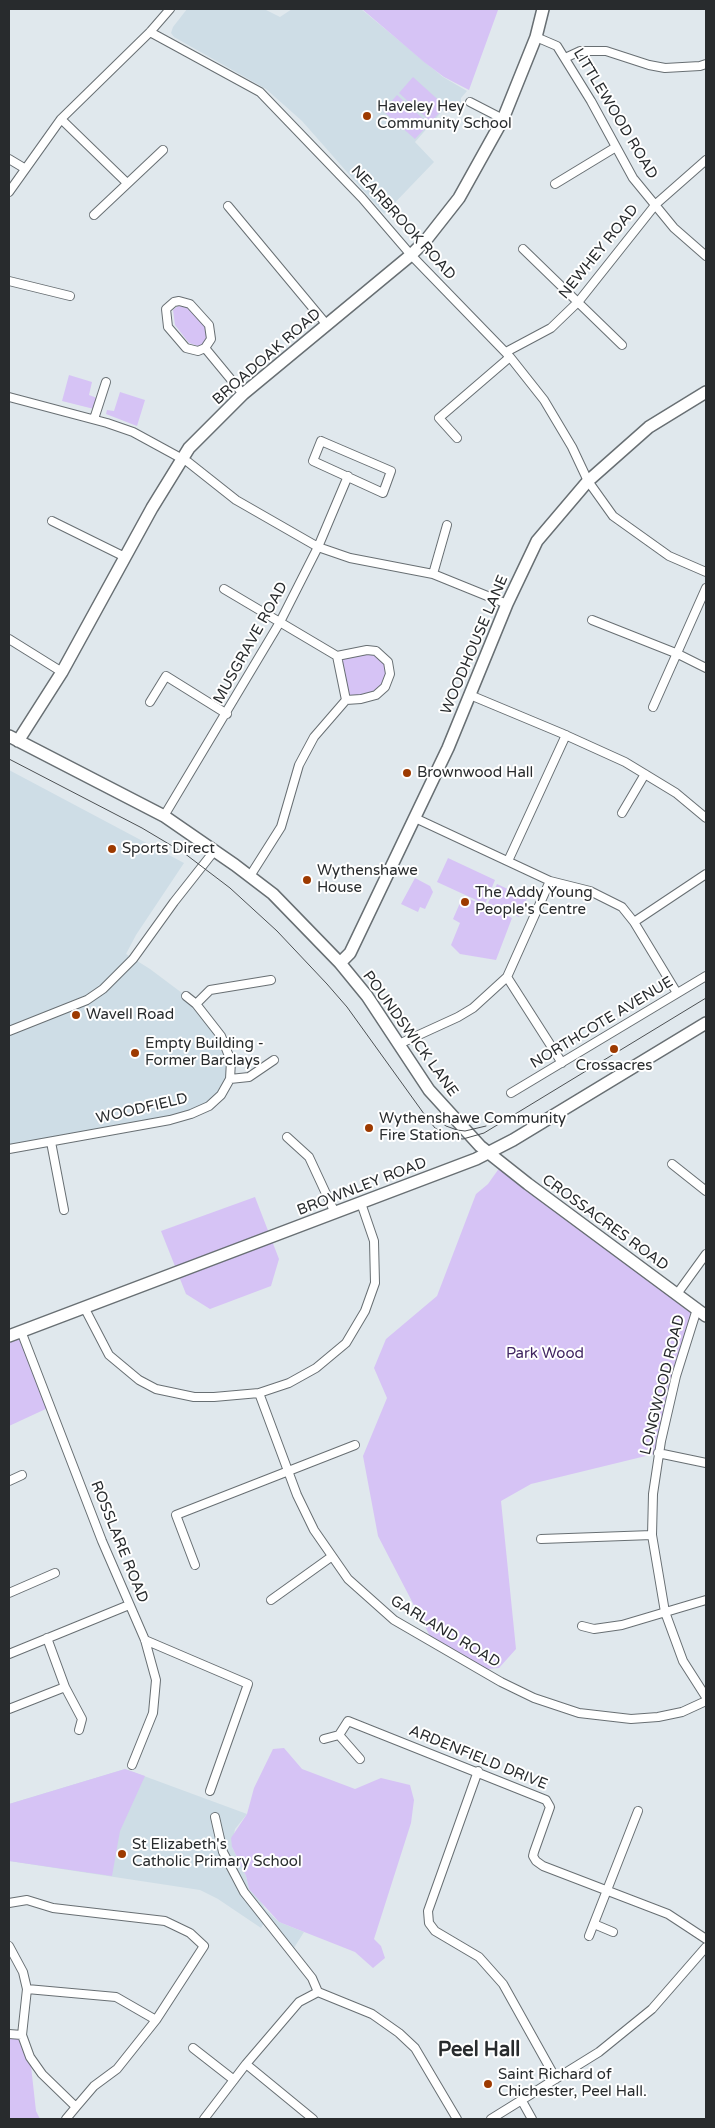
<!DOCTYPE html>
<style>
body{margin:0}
#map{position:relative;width:715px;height:2128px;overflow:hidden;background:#e0e8ed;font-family:"Varela Round",sans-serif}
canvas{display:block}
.frame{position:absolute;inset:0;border:10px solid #282b2d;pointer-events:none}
</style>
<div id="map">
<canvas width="715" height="2128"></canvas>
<div class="frame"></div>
</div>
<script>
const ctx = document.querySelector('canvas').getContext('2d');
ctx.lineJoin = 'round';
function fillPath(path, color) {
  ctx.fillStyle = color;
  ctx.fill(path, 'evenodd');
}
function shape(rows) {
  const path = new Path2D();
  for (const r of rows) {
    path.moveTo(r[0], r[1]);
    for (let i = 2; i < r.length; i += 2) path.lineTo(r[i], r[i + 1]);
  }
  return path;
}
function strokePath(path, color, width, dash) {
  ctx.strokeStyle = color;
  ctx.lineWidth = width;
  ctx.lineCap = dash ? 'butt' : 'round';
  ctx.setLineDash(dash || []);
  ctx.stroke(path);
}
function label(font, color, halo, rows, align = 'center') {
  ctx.font = font + ' "Varela Round",sans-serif';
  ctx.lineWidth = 4;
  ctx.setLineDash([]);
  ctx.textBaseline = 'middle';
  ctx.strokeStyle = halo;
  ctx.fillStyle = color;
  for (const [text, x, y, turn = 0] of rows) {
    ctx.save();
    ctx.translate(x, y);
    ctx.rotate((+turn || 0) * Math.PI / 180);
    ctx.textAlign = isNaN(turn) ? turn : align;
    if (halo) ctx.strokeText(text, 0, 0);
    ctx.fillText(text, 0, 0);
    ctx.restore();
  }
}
fillPath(shape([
 [187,9,264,9,280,17,292,9,361,9,443,77,467,91,461,98,461,110,446,107,415,142,434,162,384,214,302,121,266,89,174,37,171,33,173,27],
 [9,770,184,863,136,935,126,954,150,969,186,996,221,1036,231,1068,221,1095,191,1114,9,1149],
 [125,1769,247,1814,235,1829,232,1847,246,1876,249,1889,260,1899,265,1909,279,1922,304,1932,292,1951,265,1921,261,1928,218,1899,200,1890,9,1861,9,1804]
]), '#cedde6');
fillPath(shape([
 [362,9,497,9,498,10,469,90,444,77,424,62],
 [413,77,445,106,431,122,399,93],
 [397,95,429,124,415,139,383,111],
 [178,306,192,308,208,330,208,338,201,347,189,343,175,325,173,310],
 [69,375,92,382,89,395,97,398,94,409,62,401],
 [120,392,145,400,137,426,106,414,107,410,114,411],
 [367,650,388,662,390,674,376,695,346,700,337,656],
 [448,858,495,880,485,904,437,882],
 [415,878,430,886,433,892,425,909,420,907,418,912,401,904],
 [497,884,527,898,519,917,488,903],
 [463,896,512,918,496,960,460,954,451,945,460,923,453,919],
 [500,1167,697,1309,658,1453,531,1484,501,1501,516,1649,499,1668,487,1669,432,1640,378,1536,363,1456,387,1398,374,1368,386,1339,437,1296,476,1194,488,1184],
 [255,1197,279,1259,271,1286,210,1309,186,1294,161,1231],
 [21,1331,50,1407,9,1426,9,1336],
 [284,1748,302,1769,355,1789,381,1778,410,1785,414,1800,411,1823,374,1939,381,1946,385,1958,373,1968,355,1952,279,1922,249,1889,246,1876,232,1847,231,1838,247,1814,254,1788,273,1749],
 [125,1769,145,1776,120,1831,112,1876,9,1861,9,1804],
 [9,2034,22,2035,30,2057,36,2111,40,2119,9,2119]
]), '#d6c3f5');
const street = shape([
 [150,32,260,92,362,198,411,255,510,357,544,400,572,447,588,481,613,516,669,556,706,572],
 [536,37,557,46,591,101,633,178,674,228,706,256],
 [565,58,580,51,606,51,649,65,665,68,700,66,706,64],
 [470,102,503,119],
 [61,119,127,183],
 [9,159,24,168],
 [555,184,616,147],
 [9,192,61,119,150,32,170,9],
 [228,206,327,325],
 [94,215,163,150],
 [523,249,622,345],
 [9,281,70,296],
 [205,348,211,339,209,325,190,304,179,301,174,302,166,309,168,327,186,348,198,351,205,348,243,394],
 [506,352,551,328,579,301,656,204,706,160],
 [9,397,107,423,133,432,188,462,236,500,318,547,350,558,433,574,507,604],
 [94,419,106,382],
 [457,438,439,418,510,357],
 [321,441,391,471,383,493,313,461,321,441],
 [52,521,125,557],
 [433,574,447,525],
 [224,589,337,656,367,650,376,651,388,662,390,674,385,687,376,695,361,699,346,700,314,737,299,765,281,827,250,876],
 [592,620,678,654,706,668],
 [9,639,62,672],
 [337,656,346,700],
 [470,695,561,733,625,762,676,793,706,818],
 [150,702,166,676,227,714],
 [653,707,706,588],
 [622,813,645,774],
 [164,816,280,622,318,547,348,476],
 [415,818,550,881,590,891,622,907,634,922,677,993],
 [508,861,566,735],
 [634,922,706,874],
 [507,977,562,1063],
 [196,1004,210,990,271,980],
 [9,1031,87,1000,103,989,133,959,174,902,215,850],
 [399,1044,458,1017,473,1008,507,977,550,881],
 [230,1079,249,1077,274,1060],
 [511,1093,706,976],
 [287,1137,309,1157,335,1213],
 [51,1142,64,1210],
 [9,1149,170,1120,191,1114,209,1106,221,1095,230,1079,231,1061,221,1036,196,1004,186,996],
 [672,1164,706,1191],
 [677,1294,706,1254],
 [84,1307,109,1355,139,1380,156,1389,194,1397,214,1397,259,1393,289,1383,316,1368,346,1343,365,1311,375,1283,374,1241,361,1203],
 [697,1309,676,1376,661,1441,653,1494,652,1535,665,1612,683,1661,706,1697],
 [21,1331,102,1541,145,1640,156,1680,153,1713,132,1765],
 [259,1393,297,1495,314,1530,348,1579,394,1620,501,1682,534,1698,579,1713,631,1719,658,1717,682,1712,706,1701],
 [658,1453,706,1463],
 [9,1481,22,1475],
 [541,1539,652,1535],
 [195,1565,176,1515,355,1445],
 [9,1593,55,1573],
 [271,1600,331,1557],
 [582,1626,594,1629,622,1625,706,1600],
 [145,1640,248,1684,210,1791],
 [9,1654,129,1605],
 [65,1687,82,1719,79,1730],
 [9,1709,65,1687,47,1638],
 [324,1739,339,1735],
 [360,1759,339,1735,348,1721,546,1800,550,1807,534,1852,533,1856,536,1861,543,1866,668,1914,706,1939],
 [478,1771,428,1911,429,1923,435,1931,479,1957,503,1984,556,2079],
 [215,1817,223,1852,244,1892,312,1978,318,1992],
 [9,1903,27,1900,53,1908,165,1921,190,1933,204,1946,156,2020,117,2069,94,2086,76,2107],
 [594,1924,613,1932],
 [589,1936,638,1811],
 [9,1946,23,1972,27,1989,22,2035,30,2057,42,2074,76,2107,66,2119],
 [27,1989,116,1997,156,2020],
 [9,2034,22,2035],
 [193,2048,234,2080],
 [246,2064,313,2119],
 [522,2101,532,2119],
 [204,2119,246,2064,299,2002,318,1992,372,2014,399,2033,415,2048,457,2119],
 [491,2119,599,2052,652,2009,706,1947]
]);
const secondary = shape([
 [9,736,164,816,235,865,273,894,340,963,367,996,429,1090,480,1146,528,1184,706,1316],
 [18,741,62,672,152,508,189,448,243,394,411,255,426,240,459,198,503,119,536,37,543,9],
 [340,963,350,953,448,748,507,604,537,541,588,481,649,427,706,392],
 [9,1336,476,1159,513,1140,706,1023]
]);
strokePath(street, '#686f73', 10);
strokePath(secondary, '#686f73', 14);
strokePath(street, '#fff', 8);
strokePath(secondary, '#fff', 11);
strokePath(shape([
 [9,759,142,828,184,853,230,888,277,931,327,984,347,1007,427,1118,435,1128,453,1138,463,1139,484,1133,706,998],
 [435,1118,446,1126,457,1130,465,1131,486,1126]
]), '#4c5053', 1);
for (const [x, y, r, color] of [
 [367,116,5,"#9d3a00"],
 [407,773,5,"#9d3a00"],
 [112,849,5,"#9d3a00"],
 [307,880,5,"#9d3a00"],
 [465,902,5,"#9d3a00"],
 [76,1015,5,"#9d3a00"],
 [614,1049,5,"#9d3a00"],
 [135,1053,5,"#9d3a00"],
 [369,1128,5,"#9d3a00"],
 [122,1854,5,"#9d3a00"],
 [488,2084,5,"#9d3a00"]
]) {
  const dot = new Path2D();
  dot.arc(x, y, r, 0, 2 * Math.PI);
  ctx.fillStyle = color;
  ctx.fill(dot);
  strokePath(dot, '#fff', 2);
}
label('15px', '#282b2d', '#fff', [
 ["Haveley Hey",377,107],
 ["Community School",377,124],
 ["Brownwood Hall",417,773],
 ["Sports Direct",122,849],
 ["Wythenshawe",317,871],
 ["House",317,888],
 ["The Addy Young",475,893],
 ["People's Centre",475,910],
 ["Wavell Road",86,1015],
 ["Empty Building -",145,1044],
 ["Former Barclays",145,1061],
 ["Crossacres",614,1066,"center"],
 ["Wythenshawe Community",379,1119],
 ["Fire Station",379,1136],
 ["St Elizabeth's",132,1845],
 ["Catholic Primary School",132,1862],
 ["Saint Richard of",498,2075],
 ["Chichester, Peel Hall.",498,2092]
], 'left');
label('15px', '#282b2d', '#fff', [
 ["LITTLEWOOD ROAD",615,114,59],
 ["NEARBROOK ROAD",403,223,48],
 ["NEWHEY ROAD",599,252,-51],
 ["BROADOAK ROAD",267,357,-41],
 ["MUSGRAVE ROAD",251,643,-61],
 ["WOODHOUSE LANE",475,645,-67],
 ["NORTHCOTE AVENUE",602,1023,-31],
 ["POUNDSWICK LANE",410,1034,54],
 ["WOODFIELD",142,1109,-13],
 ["BROWNLEY ROAD",362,1187,-21],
 ["CROSSACRES ROAD",605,1223,36],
 ["LONGWOOD ROAD",663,1385,-76],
 ["ROSSLARE ROAD",119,1542,68],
 ["GARLAND ROAD",445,1632,31],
 ["ARDENFIELD DRIVE",478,1758,22]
]);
label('15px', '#402561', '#fff', [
 ["Park Wood",545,1354]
]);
label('bold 20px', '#282b2d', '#fff', [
 ["Peel Hall",479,2051]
]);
</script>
